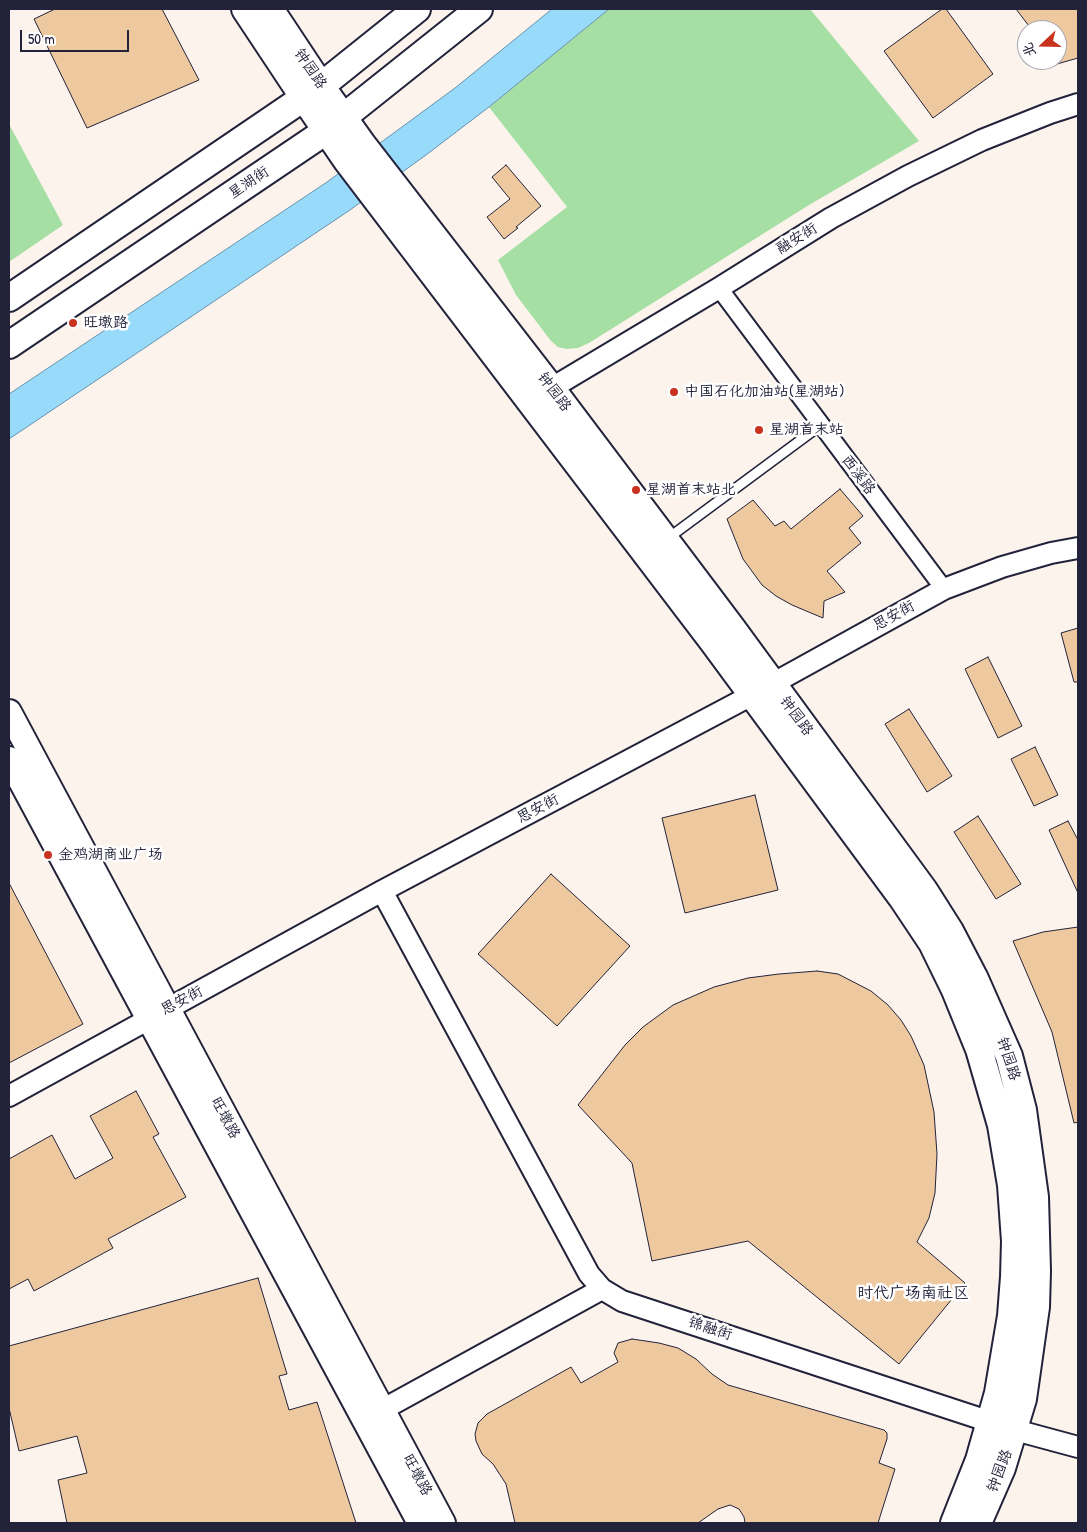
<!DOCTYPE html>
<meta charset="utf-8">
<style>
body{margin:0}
#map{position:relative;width:1087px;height:1532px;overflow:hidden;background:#fcf4ec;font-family:"Patrick Hand","LXGW WenKai TC",sans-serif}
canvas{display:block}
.frame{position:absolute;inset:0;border:10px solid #22223b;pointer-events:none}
.north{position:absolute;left:1017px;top:20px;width:50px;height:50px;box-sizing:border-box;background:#fff;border:1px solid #a7a7b1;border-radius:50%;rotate:249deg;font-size:14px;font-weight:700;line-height:20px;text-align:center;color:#22223b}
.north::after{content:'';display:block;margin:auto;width:18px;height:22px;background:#c8321e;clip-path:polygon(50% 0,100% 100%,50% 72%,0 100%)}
.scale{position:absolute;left:20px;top:30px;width:109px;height:22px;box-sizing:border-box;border:2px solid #22223b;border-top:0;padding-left:6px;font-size:15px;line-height:18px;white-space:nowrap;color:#22223b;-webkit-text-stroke:4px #fff;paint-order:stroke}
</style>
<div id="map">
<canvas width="1087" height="1532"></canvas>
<div class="frame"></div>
<div class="north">北</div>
<div class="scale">50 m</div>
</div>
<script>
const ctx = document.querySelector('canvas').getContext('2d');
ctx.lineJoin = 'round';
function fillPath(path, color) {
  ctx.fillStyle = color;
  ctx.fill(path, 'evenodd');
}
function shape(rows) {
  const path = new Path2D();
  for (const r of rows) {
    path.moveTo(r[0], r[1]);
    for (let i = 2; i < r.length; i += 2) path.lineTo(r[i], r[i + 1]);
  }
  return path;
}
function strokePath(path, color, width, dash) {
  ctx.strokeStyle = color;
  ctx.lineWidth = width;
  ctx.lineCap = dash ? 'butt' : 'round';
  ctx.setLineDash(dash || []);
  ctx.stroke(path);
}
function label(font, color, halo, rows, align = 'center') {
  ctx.font = font + ' "Patrick Hand","LXGW WenKai TC",sans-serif';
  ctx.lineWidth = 5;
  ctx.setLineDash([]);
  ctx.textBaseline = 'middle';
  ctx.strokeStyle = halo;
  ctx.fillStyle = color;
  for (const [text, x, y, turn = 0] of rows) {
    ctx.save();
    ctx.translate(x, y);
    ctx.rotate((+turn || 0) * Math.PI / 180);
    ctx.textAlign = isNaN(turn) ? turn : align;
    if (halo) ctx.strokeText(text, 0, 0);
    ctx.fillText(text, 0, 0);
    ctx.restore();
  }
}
fillPath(shape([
 [609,9,810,9,919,141,809,205,589,343,578,348,567,349,558,347,551,341,516,295,498,260,567,207,489,107],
 [9,124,63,225,9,262]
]), '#a6dfa4');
const water = shape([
 [552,9,609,9,489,107,426,155,350,210,9,439,9,394,327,182,455,88,552,9]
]);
fillPath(water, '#97daf9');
strokePath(water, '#6890ad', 1);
const building = shape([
 [55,9,162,9,199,80,87,128,34,19,55,9],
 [942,9,946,9,993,74,933,118,884,51,942,9],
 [1016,9,1078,9,1078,58,1057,64,1057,30,1032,30,1016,9],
 [506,165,541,206,516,227,518,228,504,239,487,217,510,199,492,177,506,165],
 [840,489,863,516,849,528,861,543,827,571,845,592,824,601,823,618,792,605,776,596,762,585,743,559,727,519,753,500,775,526,784,521,791,529,840,489],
 [1078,628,1078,682,1074,682,1061,633,1078,628],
 [988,657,1022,726,998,738,965,669,988,657],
 [909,709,952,776,927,792,885,724,909,709],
 [1035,747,1058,795,1034,806,1011,759,1035,747],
 [755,795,778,890,685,913,662,818,755,795],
 [978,816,1021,884,996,899,954,832,978,816],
 [1068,821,1078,840,1078,893,1049,830,1068,821],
 [551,874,630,946,557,1026,478,954,551,874],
 [9,883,83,1024,9,1063,9,883],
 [1078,927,1078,1122,1074,1123,1052,1032,1013,941,1043,932,1078,927],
 [817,971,838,974,871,991,888,1005,901,1020,911,1036,924,1065,934,1112,937,1154,935,1193,929,1218,917,1242,965,1283,899,1364,748,1241,652,1261,632,1163,578,1105,625,1045,643,1027,673,1005,714,987,748,978,779,974,817,971],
 [136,1091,159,1134,153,1137,186,1197,108,1239,113,1248,34,1291,28,1279,9,1289,9,1159,52,1135,75,1179,113,1158,90,1116,136,1091],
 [258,1278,287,1374,279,1376,289,1410,317,1402,356,1523,67,1523,58,1480,87,1473,77,1436,19,1451,9,1408,9,1346,258,1278],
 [632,1339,659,1343,678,1348,696,1359,712,1374,728,1385,884,1430,887,1433,887,1439,879,1463,895,1469,878,1523,745,1523,744,1517,739,1509,730,1505,718,1509,698,1523,515,1523,506,1484,493,1464,482,1454,476,1441,475,1434,478,1423,487,1414,571,1367,581,1383,618,1362,614,1353,618,1343,632,1339]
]);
fillPath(building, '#eec99f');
strokePath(building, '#22223b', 1);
const service = shape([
 [667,539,821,425]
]);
const minor = shape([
 [719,288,944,589]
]);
const tertiary = shape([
 [540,395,719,288,831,218,908,176,982,140,1050,113,1078,104],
 [382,891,589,1274,602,1289,622,1301,1015,1430,1078,1447],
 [9,1096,382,891,752,695,944,589,1002,567,1051,553,1078,548],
 [369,1417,602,1289]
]);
const secondary = shape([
 [9,712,443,1523],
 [9,759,420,1523]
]);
const primary = shape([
 [245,9,304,98,347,161,713,642,902,898,932,943,955,990,979,1049,1001,1125,1011,1185,1015,1241,1014,1277,1011,1316,998,1393,979,1460,954,1523],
 [270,9,321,86,363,145,551,388,732,628,924,890,950,931,975,979,1009,1056,1023,1110,1035,1197,1037,1271,1036,1307,1023,1399,1002,1468,978,1523],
 [9,298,321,86,417,9],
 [9,345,326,131,479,9]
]);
strokePath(service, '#22223b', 12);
strokePath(minor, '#22223b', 20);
strokePath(tertiary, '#22223b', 24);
strokePath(secondary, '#22223b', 28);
strokePath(primary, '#22223b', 30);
strokePath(service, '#fff', 9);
strokePath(minor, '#fff', 16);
strokePath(tertiary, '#fff', 20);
strokePath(secondary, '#fff', 24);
strokePath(primary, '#fff', 26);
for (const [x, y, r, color] of [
 [73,323,5,"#c8321e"],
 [674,392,5,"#c8321e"],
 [759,430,5,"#c8321e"],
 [636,490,5,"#c8321e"],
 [48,855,5,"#c8321e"]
]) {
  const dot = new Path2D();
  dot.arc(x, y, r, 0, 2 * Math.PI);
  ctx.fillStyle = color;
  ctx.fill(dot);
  strokePath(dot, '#fff', 2);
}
label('15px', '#22223b', '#fff', [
 ["钟园路",310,69,56],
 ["星湖街",249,183,-34],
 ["融安街",797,239,-32],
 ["钟园路",554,392,53],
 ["西溪路",858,475,53],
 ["思安街",894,616,-29],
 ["钟园路",796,716,54],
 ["思安街",538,809,-28],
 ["思安街",182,1001,-28],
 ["钟园路",1008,1059,72],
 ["旺墩路",225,1118,62],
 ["锦融街",710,1329,18],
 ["钟园路",1000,1471,-69],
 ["旺墩路",417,1475,62]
]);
label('15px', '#22223b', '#fff', [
 ["旺墩路",83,323],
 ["中国石化加油站(星湖站)",684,392],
 ["星湖首末站",769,430],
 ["星湖首末站北",646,490],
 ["金鸡湖商业广场",58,855]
], 'left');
label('16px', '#22223b', '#fff', [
 ["时代广场南社区",913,1294]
]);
</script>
